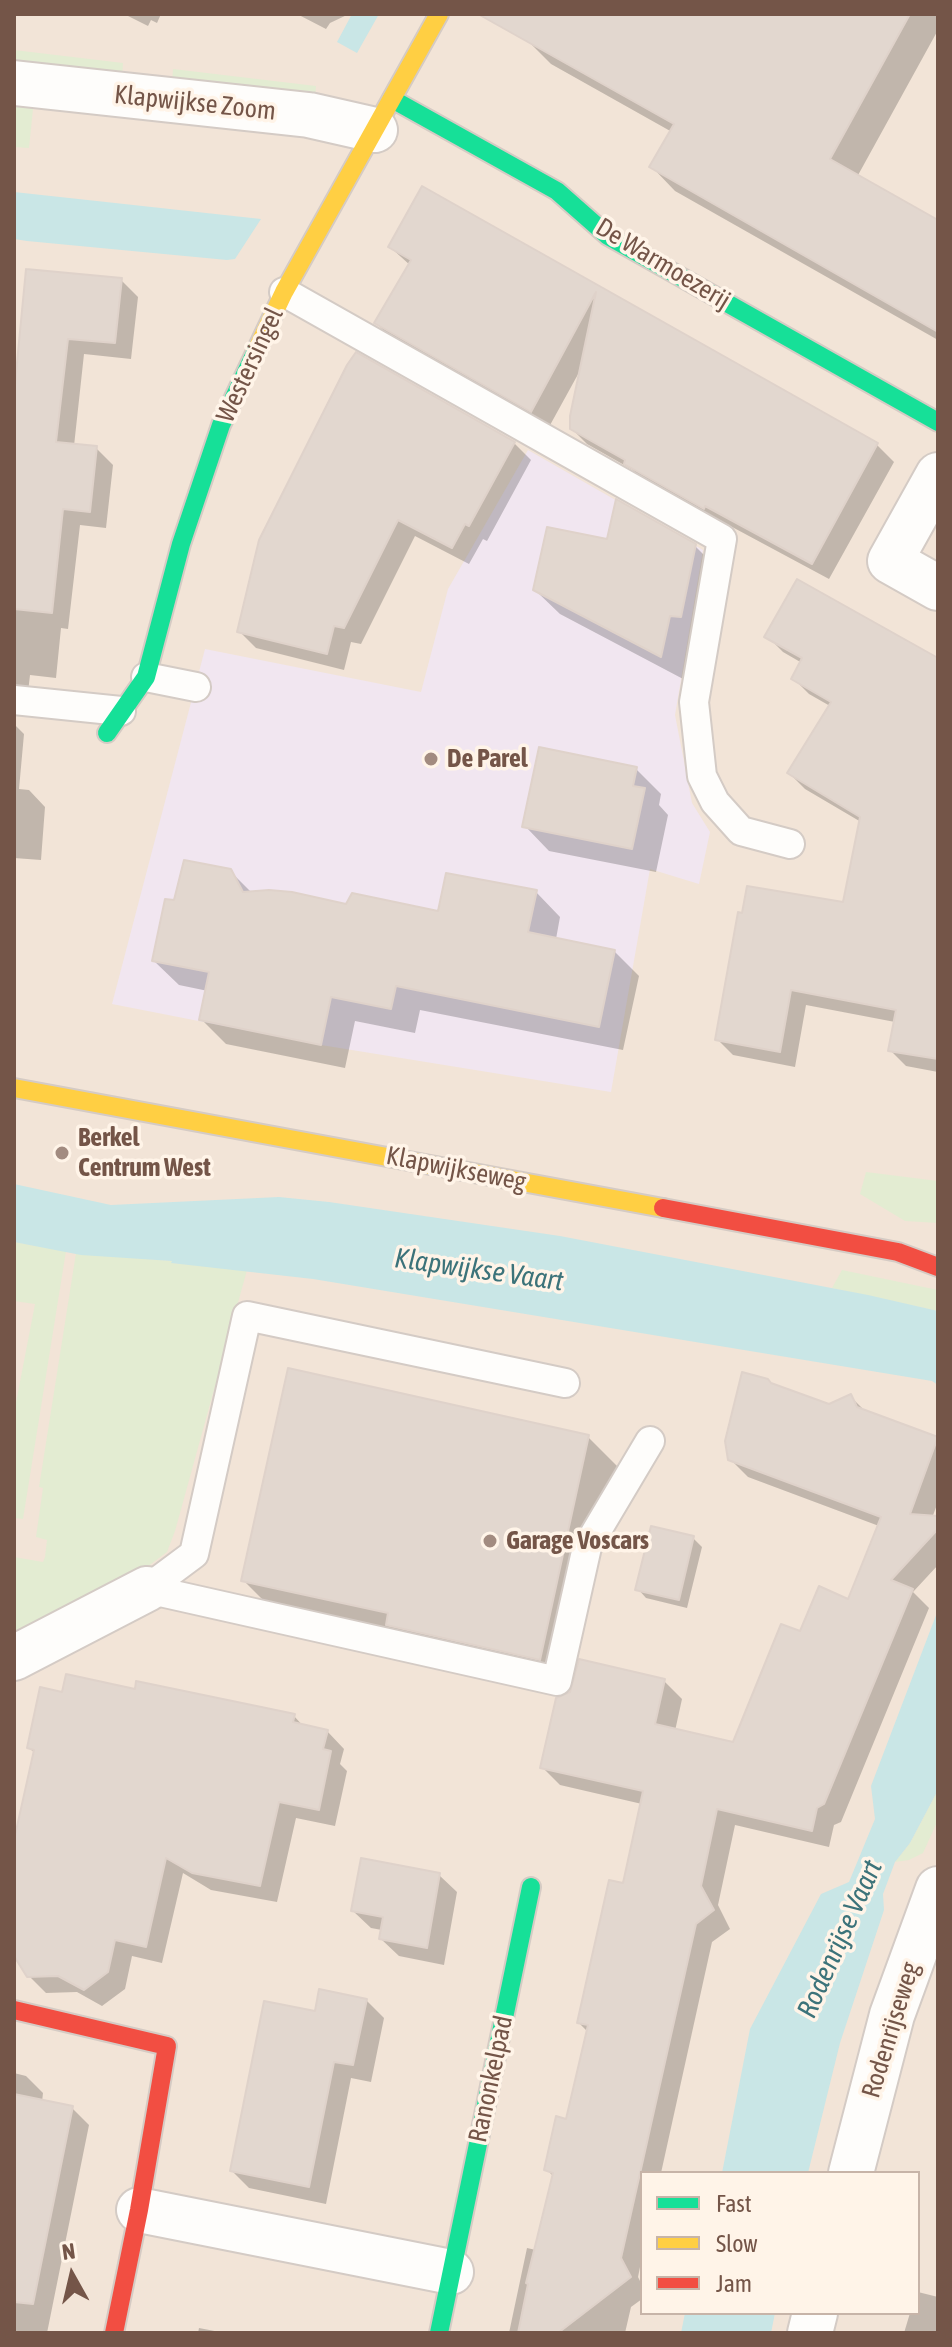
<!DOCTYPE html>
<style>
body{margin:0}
#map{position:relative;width:952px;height:2347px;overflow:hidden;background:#f6efe7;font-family:"Asap Condensed",sans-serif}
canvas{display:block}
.frame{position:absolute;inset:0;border:16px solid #745548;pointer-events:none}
.legend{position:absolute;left:640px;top:2171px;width:280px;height:144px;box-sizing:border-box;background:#fff4e8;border:2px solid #c7b4a8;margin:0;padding:10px 14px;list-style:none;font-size:24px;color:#745548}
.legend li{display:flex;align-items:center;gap:16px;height:40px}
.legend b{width:40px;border:2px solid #c7b4a8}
.north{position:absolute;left:32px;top:2235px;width:80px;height:80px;-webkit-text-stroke:6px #fff4e8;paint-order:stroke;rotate:352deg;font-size:22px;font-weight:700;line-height:32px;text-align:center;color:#745548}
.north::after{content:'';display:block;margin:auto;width:28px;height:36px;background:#745548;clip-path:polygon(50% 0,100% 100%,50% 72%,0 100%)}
</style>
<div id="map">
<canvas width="952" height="2347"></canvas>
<div class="frame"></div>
<ul class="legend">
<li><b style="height:10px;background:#16e098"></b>Fast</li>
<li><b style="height:10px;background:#ffcf43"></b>Slow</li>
<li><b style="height:10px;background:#f24e42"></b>Jam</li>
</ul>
<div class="north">N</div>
</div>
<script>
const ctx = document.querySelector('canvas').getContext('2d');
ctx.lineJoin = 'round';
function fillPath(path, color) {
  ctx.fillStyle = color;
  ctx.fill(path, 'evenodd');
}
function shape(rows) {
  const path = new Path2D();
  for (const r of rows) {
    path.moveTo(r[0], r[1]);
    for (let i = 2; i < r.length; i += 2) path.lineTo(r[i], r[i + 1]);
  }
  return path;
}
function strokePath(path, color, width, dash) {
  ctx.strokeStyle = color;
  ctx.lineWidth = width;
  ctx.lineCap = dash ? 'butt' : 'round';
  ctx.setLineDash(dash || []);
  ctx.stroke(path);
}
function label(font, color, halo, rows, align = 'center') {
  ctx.font = font + ' "Asap Condensed",sans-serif';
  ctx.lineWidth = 7;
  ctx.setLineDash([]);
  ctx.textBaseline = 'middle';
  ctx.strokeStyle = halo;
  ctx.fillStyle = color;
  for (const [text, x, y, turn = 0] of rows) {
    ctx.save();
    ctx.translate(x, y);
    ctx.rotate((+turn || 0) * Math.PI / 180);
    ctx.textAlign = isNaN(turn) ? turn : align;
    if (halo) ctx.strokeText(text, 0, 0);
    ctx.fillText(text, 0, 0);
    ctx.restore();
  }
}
fillPath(shape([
 [14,14,938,14,938,2333,14,2333],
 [642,2173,918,2173,918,2313,642,2313]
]), '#f2e4d7');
fillPath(shape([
 [528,450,703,550,675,715,692,803,710,832,699,884,650,869,611,1092,321,1045,112,1004,205,649,421,692,448,589]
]), '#f1e6f0');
fillPath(shape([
 [14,50,123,63,122,77,14,64],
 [173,69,316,86,315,100,172,83],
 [14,103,26,104,33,109,29,148,14,147],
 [866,1172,938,1181,938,1223,905,1221,860,1194],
 [14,1242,66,1251,23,1519,14,1518,14,1413,35,1304,14,1301],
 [76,1253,172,1261,172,1263,247,1270,175,1531,167,1552,139,1573,14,1638,14,1557,43,1562,45,1557,47,1540,36,1537,43,1488,39,1487],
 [842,1270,938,1290,938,1311,832,1288],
 [938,1790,938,1820,923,1853,909,1860,895,1862,910,1843]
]), '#e3ecd2');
fillPath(shape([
 [352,14,379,14,357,53,337,42],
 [14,192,106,202,261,219,235,259,227,260,27,241,14,239],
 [14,1184,111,1205,279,1197,329,1202,560,1236,868,1295,938,1311,938,1385,932,1381,313,1279,171,1263,172,1261,81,1255,14,1242],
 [938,1610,938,1790,910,1843,895,1862,883,1894,884,1910,840,2043,808,2173,722,2173,750,2029,821,1894,849,1882,875,1819,871,1786],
 [685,2313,775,2313,771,2333,681,2333]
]), '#c9e6e6');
fillPath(shape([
 [124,14,161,14,157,23,151,20,148,26],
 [297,14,349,14,330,23,326,29],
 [541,14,938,14,938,30,857,177,938,223,938,340,675,191,652,167,672,132,551,64,527,40],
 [423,188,877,445,894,462,829,579,721,521,721,524,643,481,633,470,587,444,570,427,582,367,549,427,393,340,376,323,411,266,390,247],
 [121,280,138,297,131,359,84,354,74,446,96,448,113,465,106,528,80,525,68,629,61,628,56,678,30,675,27,701,14,714,14,394],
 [514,443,531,460,487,541,483,539,469,564,415,536,361,644,351,642,344,670,256,648,239,631,261,540],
 [609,541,695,546,720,571,685,680,560,614,535,590],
 [767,636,938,660,938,1072,906,1066,890,1050,895,1022,806,1005,795,1067,733,1055,717,1039,844,905,861,822,805,789,789,773,830,706,809,694,793,678,802,663,783,652],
 [14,720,15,725,24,734,19,789,29,790,45,807,41,860,14,858],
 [636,769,661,794,659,805,668,815,656,872,549,851,525,826],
 [230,871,252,893,347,907,440,913,536,892,560,917,556,939,614,951,639,976,623,1050,420,1010,415,1033,355,1021,345,1068,226,1044,201,1019,208,991,179,985,154,961,176,903],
 [772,1385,829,1406,850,1396,867,1413,938,1439,938,1502,932,1518,938,1518,938,1565,913,1592,929,1608,841,1822,834,1825,829,1847,735,1825,718,1905,730,1929,712,1942,661,2173,642,2173,642,2257,638,2277,642,2285,642,2299,631,2307,625,2333,509,2333,527,2248,536,2250,554,2177,546,2169,568,2121,588,2032,579,2023,624,1886,642,1804,560,1785,542,1767,664,1681,682,1699,675,1731,734,1745,801,1634,849,1601,879,1526,748,1477,730,1459],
 [588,1437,618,1467,569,1688,417,1654,273,1610,243,1580],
 [693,1538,702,1547,687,1608,646,1598,638,1589],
 [136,1691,294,1716,304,1727,327,1731,344,1749,340,1764,347,1771,335,1826,296,1818,277,1902,211,1890,183,1873,162,1963,132,1956,125,1989,102,2006,77,1992,46,1993,29,1976,14,1952,14,1846,36,1754,29,1748,63,1694],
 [439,1875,457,1892,444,1965,399,1956,381,1939,382,1930,371,1928,353,1911],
 [366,2000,384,2018,371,2082,351,2078,326,2204,249,2188,232,2171,316,2014],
 [14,2073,26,2076,43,2093,42,2102,72,2108,89,2125,47,2333,14,2333],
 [918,2292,938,2297,938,2333,904,2333,910,2313,918,2313],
 [199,2328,225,2333,198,2333]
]), '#0003');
const building = shape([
 [478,14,910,14,830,159,938,220,938,332,649,167,674,124,478,14],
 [422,186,878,443,812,564,705,506,704,509,624,464,625,460,570,429,570,416,596,292,531,412,374,323,411,260,388,247,422,186],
 [26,269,122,278,115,343,68,339,56,442,97,446,90,512,63,509,52,613,14,609,14,394,26,269],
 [356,352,515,442,469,526,465,524,452,548,398,520,344,628,334,626,327,654,237,632,259,540,347,365,356,352],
 [616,499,696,544,681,617,670,616,661,657,533,590,547,527,607,539,616,499],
 [797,579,938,658,938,1059,888,1051,896,1010,791,990,780,1052,715,1040,738,912,742,913,747,886,843,902,860,817,787,773,831,702,791,679,802,658,764,637,797,579],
 [539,747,637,767,633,786,645,788,632,849,522,827,539,747],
 [184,860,231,869,243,892,269,890,292,892,346,904,352,893,438,911,446,873,537,890,528,932,615,950,599,1027,396,986,391,1009,331,997,321,1045,199,1020,209,972,152,961,165,899,174,900,184,860],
 [288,1368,589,1435,540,1660,386,1625,388,1613,241,1581,288,1368],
 [742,1372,768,1379,771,1383,829,1404,851,1394,857,1407,938,1437,910,1514,938,1516,938,1529,891,1580,913,1589,824,1804,817,1808,812,1831,717,1809,701,1886,714,1910,696,1924,621,2258,631,2277,558,2333,518,2333,528,2284,526,2283,553,2173,544,2170,556,2116,566,2119,588,2025,577,2023,609,1880,623,1883,643,1791,540,1768,556,1698,570,1692,579,1659,665,1679,655,1724,733,1742,781,1624,800,1631,819,1586,848,1599,881,1517,728,1460,725,1441,742,1372],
 [651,1526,694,1536,679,1600,635,1590,651,1526],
 [66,1674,135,1689,136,1681,295,1714,293,1722,328,1730,323,1749,331,1751,319,1810,279,1802,260,1886,192,1873,166,1858,146,1947,115,1940,108,1972,84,1990,58,1976,27,1977,14,1956,14,1840,34,1750,27,1748,40,1687,62,1692,66,1674],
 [361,1858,440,1873,427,1948,379,1939,383,1917,351,1911,361,1858],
 [319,1989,367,1999,353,2065,334,2062,309,2187,230,2171,264,2001,315,2011,319,1989],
 [14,2094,73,2106,33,2304,14,2302,14,2094]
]);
fillPath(building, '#e2d7cf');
strokePath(building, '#dfd2ca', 2);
const lane = shape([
 [284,292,722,539,694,702,702,776,715,802,741,831,790,844],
 [146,677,196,687],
 [14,700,121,711],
 [147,1589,557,1681,587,1547,650,1441],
 [147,1589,194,1554,247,1316,565,1383]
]);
const street = shape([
 [14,83,309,115,375,130],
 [938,475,890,561,938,588],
 [14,1658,147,1589],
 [851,2173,892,2015,938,1889],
 [139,2210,451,2272],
 [810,2333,815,2313]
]);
const fast = shape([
 [392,99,557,191,608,236,938,422],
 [107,733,146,677,181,544,221,425,258,347],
 [439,2333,531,1887]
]);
const slow = shape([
 [258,347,284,292,439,14],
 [14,1088,663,1208]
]);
const jam = shape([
 [663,1208,898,1252,938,1267],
 [14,2010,167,2046,139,2210,114,2333]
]);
strokePath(lane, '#d4cbc5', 32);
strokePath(street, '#d4cbc5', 48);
strokePath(fast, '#d5cbc4', 22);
strokePath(slow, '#d5cbc4', 22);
strokePath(jam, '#d5cbc4', 22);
strokePath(lane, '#fefdfb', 28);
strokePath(street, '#fefdfb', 44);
strokePath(fast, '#16e098', 18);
strokePath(slow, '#ffcf43', 18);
strokePath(jam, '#f24e42', 18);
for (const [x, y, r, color] of [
 [431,759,8,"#a28b80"],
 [62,1153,8,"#a28b80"],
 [490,1541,8,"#a28b80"]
]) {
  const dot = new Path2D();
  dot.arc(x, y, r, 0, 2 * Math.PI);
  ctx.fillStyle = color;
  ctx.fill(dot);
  strokePath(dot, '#fff4e8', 3);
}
label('26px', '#745548', '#fff4e8', [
 ["Klapwijkse Zoom",195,103,6],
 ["De Warmoezerij",663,264,31],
 ["Westersingel",250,365,-65],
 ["Klapwijkseweg",456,1169,11],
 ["Rodenrijseweg",891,2030,-73],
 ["Ranonkelpad",491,2079,-78]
]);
label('bold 26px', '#745548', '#fff4e8', [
 ["De Parel",447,759],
 ["Berkel",78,1138],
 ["Centrum West",78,1168],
 ["Garage Voscars",506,1541]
], 'left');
label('italic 28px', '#3c737a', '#fff4e8', [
 ["Klapwijkse Vaart",479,1270,8],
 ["Rodenrijse Vaart",840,1939,-66]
]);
</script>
